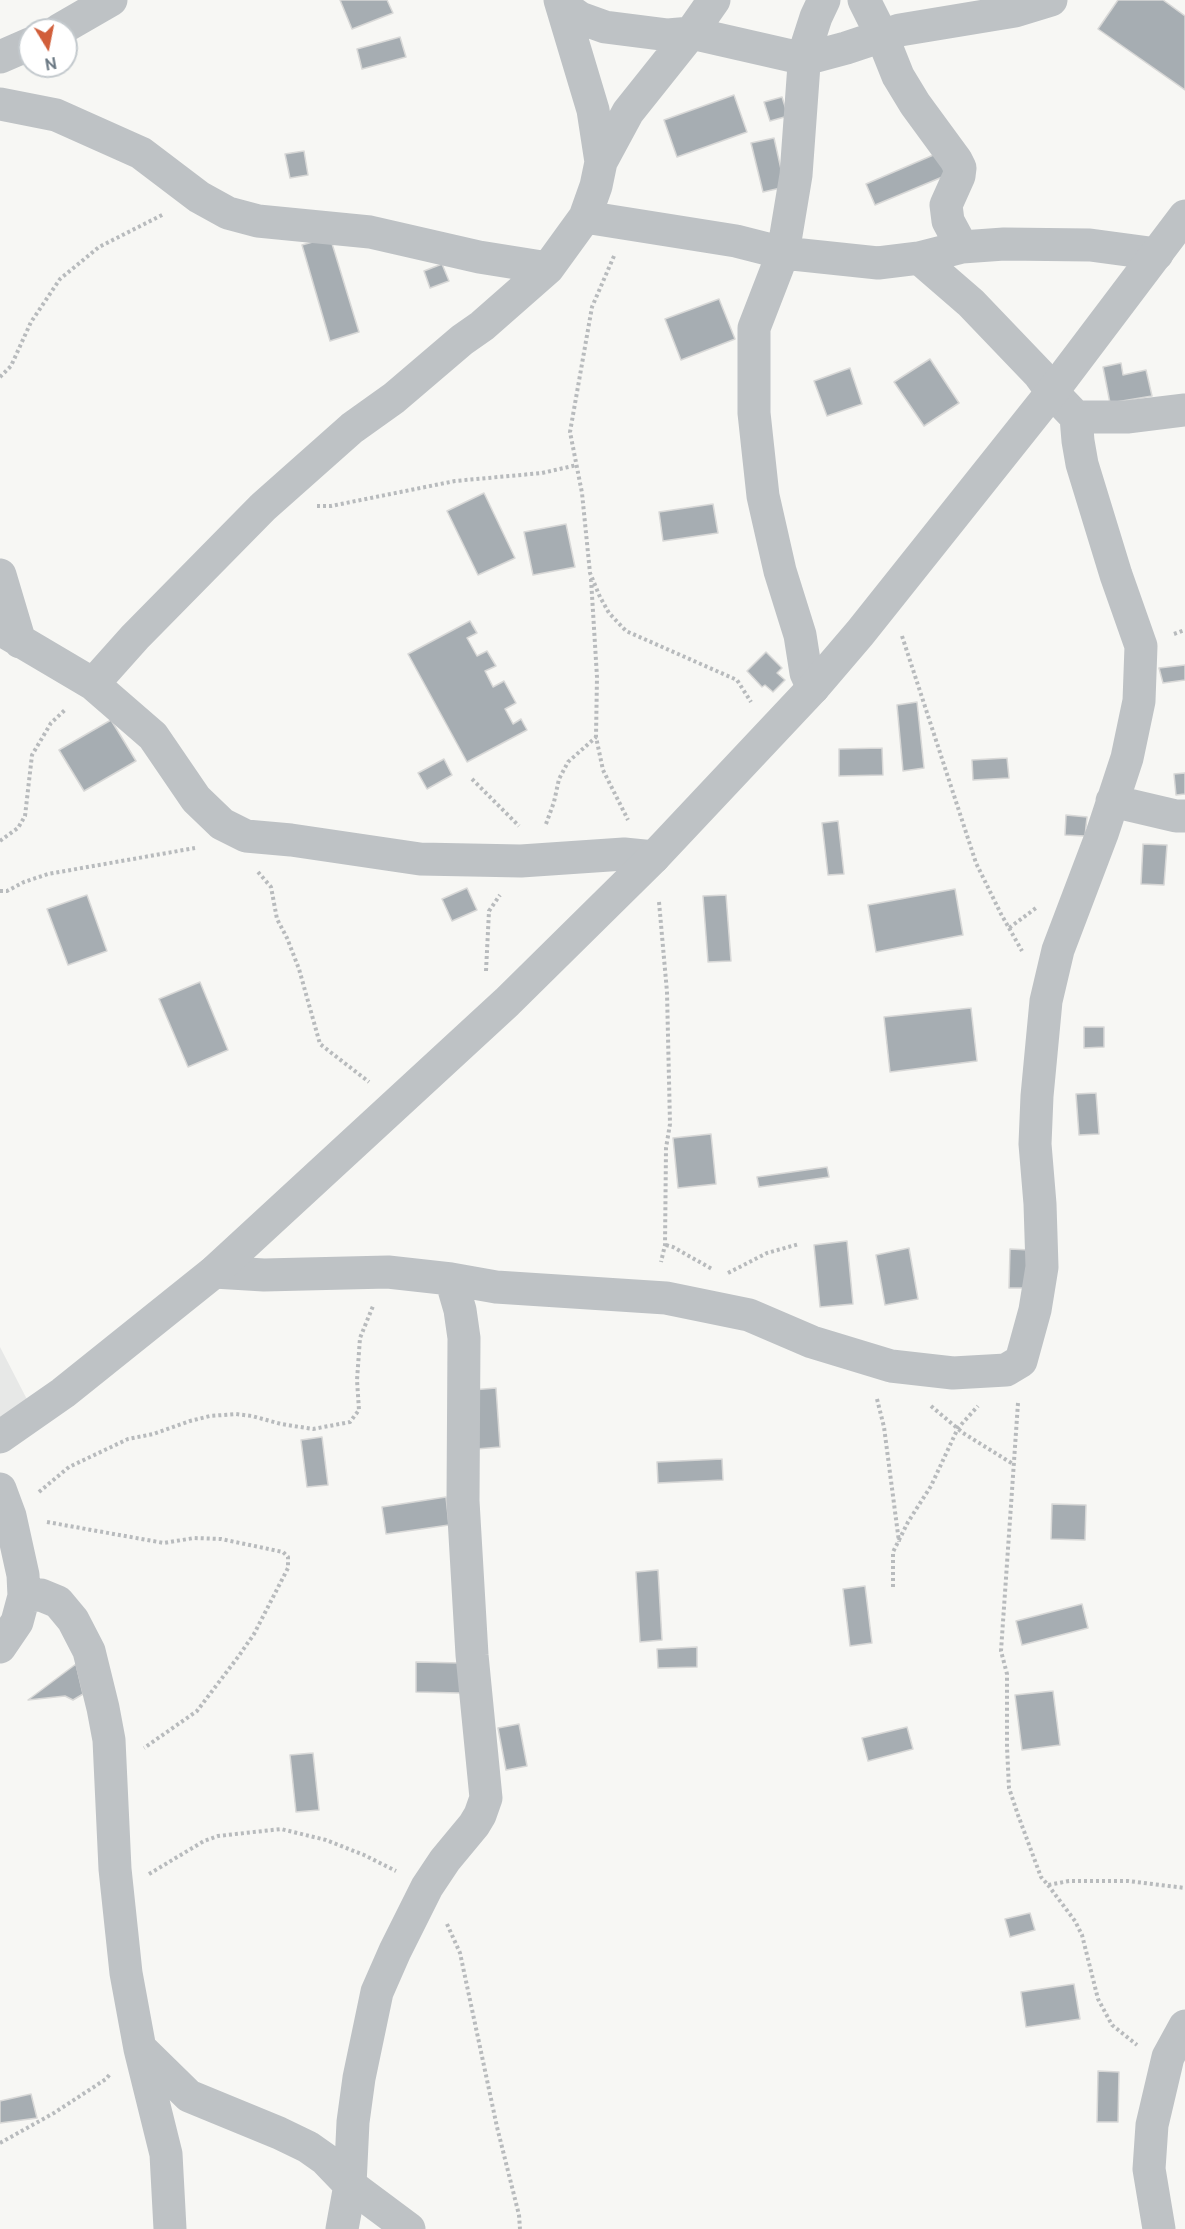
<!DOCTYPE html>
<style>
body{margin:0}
#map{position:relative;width:1185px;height:2229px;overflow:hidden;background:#f7f7f4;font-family:Ubuntu,sans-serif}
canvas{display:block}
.north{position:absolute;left:18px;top:18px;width:60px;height:60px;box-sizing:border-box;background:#fff;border:2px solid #c3c9cd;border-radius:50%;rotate:170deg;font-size:16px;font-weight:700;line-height:24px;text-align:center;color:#697782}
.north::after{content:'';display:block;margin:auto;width:21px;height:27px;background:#d15e3a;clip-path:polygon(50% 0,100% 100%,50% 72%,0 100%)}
</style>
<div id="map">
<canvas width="1185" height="2229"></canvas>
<div class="north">N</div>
</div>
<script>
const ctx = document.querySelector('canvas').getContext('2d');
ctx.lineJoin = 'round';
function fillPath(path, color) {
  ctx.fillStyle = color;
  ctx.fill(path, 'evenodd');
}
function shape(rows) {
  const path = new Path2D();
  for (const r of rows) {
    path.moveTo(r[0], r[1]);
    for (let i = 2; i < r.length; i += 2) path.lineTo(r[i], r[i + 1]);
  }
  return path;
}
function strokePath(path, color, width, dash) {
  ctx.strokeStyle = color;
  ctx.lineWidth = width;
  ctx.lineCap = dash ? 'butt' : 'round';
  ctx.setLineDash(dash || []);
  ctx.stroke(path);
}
fillPath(shape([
 [0,1347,34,1413,0,1439]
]), '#e7e8e7');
const building = shape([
 [340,0,387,0,393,13,352,29,340,0],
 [1118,0,1163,0,1185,16,1185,90,1098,29,1118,0],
 [400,37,406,57,362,69,357,49,400,37],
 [734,95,747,132,677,157,664,120,734,95],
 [782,97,788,116,770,121,764,102,782,97],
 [774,138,785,187,763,192,751,143,774,138],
 [304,151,308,175,290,178,285,154,304,151],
 [938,153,947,175,875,205,866,184,938,153],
 [330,237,359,332,330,341,302,245,330,237],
 [442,264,449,281,430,288,424,271,442,264],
 [719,299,735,339,681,360,665,319,719,299],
 [930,359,959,403,924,426,894,382,930,359],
 [1121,363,1123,375,1146,370,1152,396,1110,403,1103,367,1121,363],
 [850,368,862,404,827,416,814,381,850,368],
 [484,493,515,558,478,575,447,511,484,493],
 [713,504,718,533,663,541,659,512,713,504],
 [566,524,575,567,533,575,524,532,566,524],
 [470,621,477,633,467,638,477,656,487,651,496,666,485,671,493,687,504,681,516,703,505,709,513,724,521,719,527,730,467,762,408,654,470,621],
 [766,652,782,668,777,673,785,680,773,692,765,685,762,687,747,671,766,652],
 [1185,665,1185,680,1163,683,1159,668,1185,665],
 [917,702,924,768,903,771,897,705,917,702],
 [111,720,136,761,84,791,59,750,111,720],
 [882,748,883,775,839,776,839,749,882,748],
 [1007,758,1009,778,973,780,972,760,1007,758],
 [444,759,452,775,427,789,418,773,444,759],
 [1185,773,1185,794,1176,795,1174,774,1185,773],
 [1066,815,1087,817,1085,836,1065,835,1066,815],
 [838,821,844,874,828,875,822,823,838,821],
 [1143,844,1167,845,1164,885,1141,884,1143,844],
 [467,888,477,910,452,921,442,899,467,888],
 [955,889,963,935,876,952,868,905,955,889],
 [87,895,107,951,68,965,47,909,87,895],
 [726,895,731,961,708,962,703,896,726,895],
 [200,982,228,1050,188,1067,159,999,200,982],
 [971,1008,977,1061,890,1072,884,1017,971,1008],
 [1084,1027,1104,1027,1104,1047,1084,1048,1084,1027],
 [1096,1093,1099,1134,1079,1135,1076,1094,1096,1093],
 [711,1134,716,1184,678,1188,673,1138,711,1134],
 [827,1167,829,1177,759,1187,757,1177,827,1167],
 [847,1241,853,1304,820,1307,814,1245,847,1241],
 [909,1248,918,1299,885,1305,876,1255,909,1248],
 [1010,1249,1030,1250,1029,1288,1009,1288,1010,1249],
 [496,1388,500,1447,476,1449,472,1390,496,1388],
 [322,1437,328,1485,307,1487,301,1440,322,1437],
 [722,1459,723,1480,658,1483,657,1462,722,1459],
 [446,1497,449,1525,386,1534,382,1507,446,1497],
 [1052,1504,1086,1505,1085,1540,1051,1539,1052,1504],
 [658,1570,662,1640,640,1642,636,1572,658,1570],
 [865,1586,872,1643,850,1646,843,1589,865,1586],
 [1082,1604,1088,1628,1022,1645,1016,1621,1082,1604],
 [697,1647,697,1667,658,1668,657,1649,697,1647],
 [416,1662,462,1663,461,1693,416,1692,416,1662],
 [76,1664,83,1694,73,1700,65,1696,28,1700,76,1664],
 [1053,1691,1060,1745,1022,1750,1015,1695,1053,1691],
 [519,1724,527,1766,506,1770,498,1728,519,1724],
 [907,1727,913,1749,868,1761,862,1738,907,1727],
 [313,1753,319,1810,296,1812,290,1755,313,1753],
 [1030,1913,1035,1930,1010,1937,1005,1919,1030,1913],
 [1074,1984,1080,2019,1026,2027,1021,1992,1074,1984],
 [1098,2071,1119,2072,1118,2122,1097,2122,1098,2071],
 [31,2094,37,2118,0,2123,0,2101,31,2094]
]);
fillPath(building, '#a6adb2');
strokePath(building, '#d8d8d7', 1.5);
strokePath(shape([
 [614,256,592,307,570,432,582,493,590,573,600,597,609,613,626,631,737,680,751,702],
 [0,377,11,366,31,322,60,279,99,247,164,214],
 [317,506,331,506,455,481,542,473,577,465],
 [591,579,597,677,596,737,603,770,628,820],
 [1174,634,1185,630],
 [902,636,976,863,1001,914,1009,928,1036,908],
 [472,779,519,826],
 [546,824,554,802,559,779,568,762,596,737],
 [0,841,18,828,25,816,32,755,51,723,66,709],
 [258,872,271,887,277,919,287,938,299,969,320,1044,369,1082],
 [0,891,7,891,24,882,48,874,195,848],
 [659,902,667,992,670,1124,666,1148,665,1245,661,1262],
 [1009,928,1022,951],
 [486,971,489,911,500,895],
 [666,1245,673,1247,712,1269],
 [728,1273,767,1253,799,1244],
 [877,1399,884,1427,899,1542],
 [1018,1403,1001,1651,1007,1674,1007,1747,1009,1788,1018,1815,1041,1877,1048,1885,1069,1881,1128,1881,1185,1888],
 [931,1406,963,1433,1013,1464],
 [39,1492,69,1467,128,1439,153,1434,190,1421,210,1416,236,1414,252,1416,281,1424,313,1429,350,1422,359,1410,357,1380,360,1338,373,1306],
 [47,1522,164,1543,194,1538,221,1539,283,1552,288,1557,288,1568,254,1634,238,1657,197,1711,144,1748],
 [893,1587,893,1552,908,1522,931,1486,958,1428,978,1406],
 [149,1874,204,1841,218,1836,281,1829,326,1840,364,1855,396,1871],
 [1048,1885,1075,1921,1082,1935,1098,1999,1112,2025,1137,2045],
 [447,1924,460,1953,497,2127,519,2215,520,2229],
 [0,2143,54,2113,106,2079,111,2073]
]), '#b8bbbd', 4, [3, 3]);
strokePath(shape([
 [560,0,593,110,601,162],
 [864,0,882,36,898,76,915,104,956,160,960,168,959,176,946,205,948,221,962,247],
 [563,6,580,18,605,27,668,35,691,33,805,59,846,48,900,30,1015,11,1051,0],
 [59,30,111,0],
 [0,57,30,44],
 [0,104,56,115,141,153,199,197,228,213,258,221,370,232,479,257,548,268],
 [585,217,736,241,783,253,878,263,919,258,962,247,1004,244,1090,245,1157,254],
 [919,258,971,303,1039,374,1052,392,1076,417,1127,417,1185,410],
 [0,575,20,642],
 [0,629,93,684,153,736,196,799,222,824,246,836,291,840,420,859,521,861,624,854,654,857],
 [93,684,135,637,263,507,352,428,394,398,462,340,482,326,548,268,585,217,596,186,601,162,628,112,691,33,714,0],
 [813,688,806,673,800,635,780,571,763,496,754,413,754,328,783,253,796,175,805,51,816,17,824,0],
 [1112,801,1176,816,1185,816],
 [214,1272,264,1275,388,1272,451,1279,496,1287,666,1298,749,1315,812,1342,891,1366,953,1373,1006,1370,1021,1361,1035,1310,1042,1267,1040,1204,1035,1144,1037,1096,1046,1001,1058,950,1102,834,1127,758,1139,701,1141,646,1116,575,1082,464,1078,441,1076,417],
 [0,1489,10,1516,23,1575,24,1596,17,1622,0,1647],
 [24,1596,41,1595,58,1602,73,1620,89,1651,103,1708,109,1740,115,1869,126,1973,140,2049,166,2154,170,2229],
 [142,2050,189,2096,279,2133,308,2147,325,2159,350,2185,409,2229],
 [342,2229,350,2185,353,2122,359,2078,377,1992,395,1951,427,1887,445,1860,474,1825,480,1815,486,1798,472,1655,463,1501,464,1338,460,1310,451,1279],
 [1159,2229,1149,2169,1152,2125,1168,2057,1185,2026]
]), '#bec2c5', 33);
strokePath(shape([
 [0,1437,63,1393,214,1272,507,1002,654,857,813,688,860,633,1052,392,1185,216]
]), '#bec2c5', 33);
</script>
